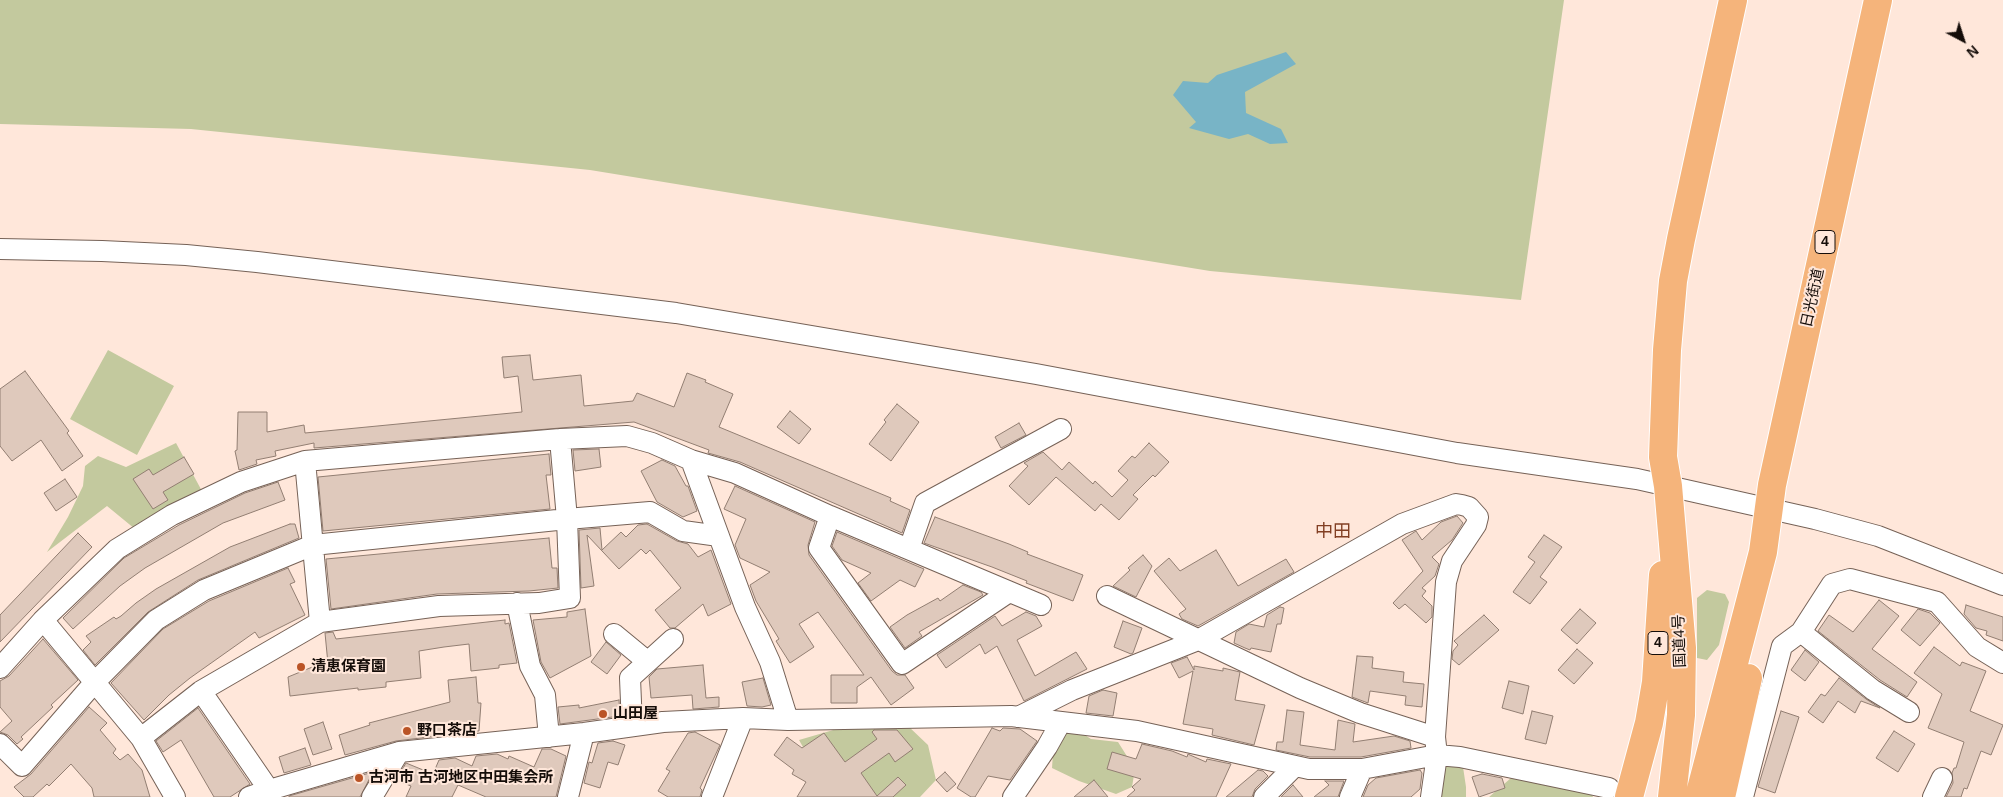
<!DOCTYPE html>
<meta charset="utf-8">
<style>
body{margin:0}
#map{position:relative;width:2003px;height:797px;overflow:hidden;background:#ffe7da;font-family:Helvetica,sans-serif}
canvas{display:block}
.north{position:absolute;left:1938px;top:15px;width:50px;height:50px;-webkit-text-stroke:4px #ffe7da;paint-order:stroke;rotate:140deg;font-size:14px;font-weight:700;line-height:20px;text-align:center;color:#150d09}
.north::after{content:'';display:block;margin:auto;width:18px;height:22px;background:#150d09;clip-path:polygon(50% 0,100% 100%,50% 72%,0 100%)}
</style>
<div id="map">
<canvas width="2003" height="797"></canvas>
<div class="north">N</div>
</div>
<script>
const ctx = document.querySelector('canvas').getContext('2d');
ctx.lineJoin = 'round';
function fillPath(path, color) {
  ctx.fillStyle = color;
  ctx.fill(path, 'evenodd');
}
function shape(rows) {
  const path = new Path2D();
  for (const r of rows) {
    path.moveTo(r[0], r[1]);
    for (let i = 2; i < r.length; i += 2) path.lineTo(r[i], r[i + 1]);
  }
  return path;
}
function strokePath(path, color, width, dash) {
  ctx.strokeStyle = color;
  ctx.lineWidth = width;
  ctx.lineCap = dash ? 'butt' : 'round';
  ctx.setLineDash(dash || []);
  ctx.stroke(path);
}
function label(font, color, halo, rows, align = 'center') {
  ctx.font = font + ' Helvetica,"Noto Sans JP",sans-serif';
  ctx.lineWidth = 4;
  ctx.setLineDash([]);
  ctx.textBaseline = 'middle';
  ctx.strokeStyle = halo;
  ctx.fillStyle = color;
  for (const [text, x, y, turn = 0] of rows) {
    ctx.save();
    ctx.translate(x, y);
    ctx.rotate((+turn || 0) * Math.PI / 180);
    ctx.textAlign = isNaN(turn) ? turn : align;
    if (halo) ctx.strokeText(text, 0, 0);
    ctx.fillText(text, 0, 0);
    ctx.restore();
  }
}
fillPath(shape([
 [0,0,1564,0,1521,300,1210,271,590,170,191,129,0,124],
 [108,350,174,386,137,455,70,419],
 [176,443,203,493,135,529,107,506,47,552,68,517,83,486,85,466,98,456,126,467],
 [1707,590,1725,594,1729,602,1719,645,1707,660,1697,658,1697,598],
 [847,726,908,726,928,745,936,780,920,797,844,797,829,793,799,740],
 [1074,728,1091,739,1118,742,1135,769,1132,787,1116,794,1079,781,1052,768,1053,753,1064,735],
 [1443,766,1463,767,1466,787,1466,797,1437,797],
 [1511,778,1590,791,1593,797,1489,797]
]), '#c3c99e');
fillPath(shape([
 [1286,52,1296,64,1245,92,1246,113,1281,129,1288,143,1270,144,1248,134,1229,139,1189,128,1196,122,1173,95,1183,81,1208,83,1217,75]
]), '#78b4c6');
const building = shape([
 [530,355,533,380,581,375,584,406,633,401,637,393,674,407,687,373,706,380,705,382,733,394,719,427,891,498,890,501,910,510,902,533,740,462,708,453,709,450,634,422,314,448,314,443,275,451,276,456,256,460,257,464,239,470,235,451,237,450,238,412,267,412,267,432,304,425,305,433,522,412,518,376,504,378,502,357,530,355],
 [25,371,69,431,67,433,83,456,62,471,41,440,12,461,0,446,0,389,25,371],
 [897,404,919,422,891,461,869,444,886,422,884,420,897,404],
 [790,411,811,429,799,444,777,427,790,411],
 [1019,423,1026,435,1001,448,995,437,1019,423],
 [1149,443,1169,462,1155,477,1153,475,1133,495,1138,499,1119,520,1101,504,1095,511,1056,477,1029,505,1009,486,1028,466,1024,463,1043,452,1062,470,1069,462,1093,484,1095,481,1112,497,1128,480,1118,471,1132,456,1135,458,1149,443],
 [599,449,601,467,575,471,573,450,599,449],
 [549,454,551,475,546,475,550,509,323,531,318,477,549,454],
 [184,457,194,474,163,492,168,500,153,509,133,479,149,469,153,475,184,457],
 [662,460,675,466,686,486,688,486,697,511,683,517,657,502,641,471,662,460],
 [65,479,77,497,56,511,44,493,65,479],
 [278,482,285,500,223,523,145,568,120,586,73,629,63,618,124,558,179,525,245,493,278,482],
 [735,486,815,522,808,545,809,555,892,671,897,675,905,675,914,688,891,705,871,677,857,687,857,703,831,703,831,675,864,675,818,612,799,624,814,647,790,663,776,641,779,639,756,601,750,585,770,572,740,558,735,545,746,519,724,509,735,486],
 [1457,516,1463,523,1452,540,1432,557,1439,564,1435,576,1422,588,1426,591,1422,596,1432,606,1432,617,1426,623,1405,604,1399,609,1393,603,1423,571,1402,540,1416,531,1422,540,1441,522,1457,516],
 [935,517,1009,544,1028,552,1027,554,1083,575,1073,601,1026,583,1027,581,992,567,924,543,935,517],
 [290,524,295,524,299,538,198,580,148,612,95,665,83,650,91,642,86,636,114,617,116,619,121,616,136,603,156,589,230,547,290,524],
 [647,524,677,541,688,544,698,557,711,550,731,604,708,616,703,604,675,628,670,628,655,610,681,588,650,550,646,554,641,549,619,569,587,535,594,586,581,588,579,530,600,528,602,550,621,532,626,537,638,525,647,524],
 [837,532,924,569,915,587,900,580,871,601,858,583,871,573,842,560,832,546,837,532],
 [78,533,92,547,0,642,0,615,78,533],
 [1544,535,1562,547,1540,577,1547,582,1530,604,1513,592,1535,562,1528,557,1544,535],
 [549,538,552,568,557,568,558,588,529,591,437,594,331,609,326,559,549,538],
 [1216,550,1238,586,1286,559,1294,572,1198,626,1182,619,1179,614,1186,609,1154,571,1169,558,1180,571,1216,550],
 [1143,555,1152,566,1136,597,1113,586,1130,570,1128,568,1143,555],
 [288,568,295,582,290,584,305,615,259,638,255,632,190,678,169,695,144,720,111,683,163,629,209,601,288,568],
 [963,585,981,592,983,595,919,632,922,636,905,648,890,627,907,615,938,598,940,601,963,585],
 [1879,600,1899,616,1872,649,1917,682,1907,697,1880,680,1818,631,1829,615,1853,632,1879,600],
 [1966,605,2003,617,2003,641,1986,635,1987,631,1976,628,1964,614,1966,605],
 [1280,607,1284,608,1281,624,1277,624,1271,652,1251,648,1250,650,1245,648,1234,643,1236,632,1249,624,1264,627,1267,615,1280,607],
 [585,609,591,656,550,678,541,662,533,620,567,617,567,612,585,609],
 [1580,609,1596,623,1577,644,1561,630,1580,609],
 [1918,609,1930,613,1940,623,1920,646,1901,630,1918,609],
 [1026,612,1036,616,1042,626,1017,640,1035,676,1076,652,1087,669,1024,701,997,646,985,654,980,644,946,668,937,655,995,616,1002,626,1026,612],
 [1484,615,1499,630,1459,665,1452,659,1453,651,1458,645,1454,641,1484,615],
 [505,620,505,624,509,623,517,663,499,665,499,668,471,671,469,644,444,647,419,651,421,678,386,682,386,687,358,690,358,688,290,696,288,677,327,661,328,664,325,633,333,632,336,639,505,620],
 [1123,621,1142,628,1133,653,1131,654,1114,647,1123,621],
 [43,639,78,680,51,705,53,707,21,737,23,739,17,744,8,735,0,732,12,721,0,707,0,681,9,676,43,639],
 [606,642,621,655,607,674,591,662,606,642],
 [1934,647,1960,666,1962,662,1986,671,1970,711,2003,725,1991,755,1981,751,1967,789,1964,788,1961,797,1946,797,1953,783,1952,773,1954,768,1956,768,1964,742,1928,728,1942,694,1914,673,1934,647],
 [1577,649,1593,663,1574,684,1558,670,1577,649],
 [1805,650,1819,662,1805,681,1791,670,1805,650],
 [1357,656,1373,657,1372,668,1404,672,1403,682,1424,684,1422,707,1405,705,1406,696,1370,691,1368,703,1352,697,1357,656],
 [1187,657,1194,670,1194,666,1223,671,1223,668,1240,672,1235,700,1265,705,1254,745,1212,735,1213,729,1183,724,1193,671,1179,678,1171,663,1187,657],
 [703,665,706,698,719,697,719,707,693,709,692,695,651,698,649,677,657,669,703,665],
 [476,677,478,703,481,703,479,731,444,729,445,735,396,741,345,755,339,735,370,725,369,723,450,702,448,680,476,677],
 [763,678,771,705,762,707,747,706,742,682,763,678],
 [1839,678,1866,699,1880,708,1861,701,1855,713,1838,701,1823,723,1808,712,1821,694,1825,696,1839,678],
 [1509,681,1529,686,1523,714,1502,708,1509,681],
 [1103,690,1117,693,1113,716,1086,713,1089,696,1103,690],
 [619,700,620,716,560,724,558,707,579,705,579,708,619,700],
 [89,707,107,723,100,730,116,749,113,753,120,760,128,754,142,770,150,797,94,797,92,788,71,764,49,786,47,784,33,797,24,797,14,787,31,774,89,707],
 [198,708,250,784,230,797,214,797,181,740,163,752,156,741,198,708],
 [1287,710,1304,712,1300,745,1335,750,1338,720,1355,724,1353,742,1394,736,1410,741,1411,748,1361,757,1310,757,1276,750,1277,742,1283,742,1287,710],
 [1532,711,1553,716,1546,744,1525,739,1532,711],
 [1781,711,1799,717,1775,793,1758,787,1781,711],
 [323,722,332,749,313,755,304,729,323,722],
 [992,728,1000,731,1003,728,1020,729,1037,741,1010,780,988,776,975,797,971,797,957,788,992,728],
 [874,730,897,730,913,749,895,762,889,753,861,773,877,796,898,777,906,785,893,797,797,797,806,782,792,774,794,770,774,755,787,737,802,748,824,733,845,762,877,739,872,732,874,730],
 [1894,731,1915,744,1898,772,1876,758,1894,731],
 [695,732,720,745,700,788,702,790,700,797,668,797,658,791,670,771,666,769,688,733,695,732],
 [613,741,625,745,618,765,608,762,600,788,584,783,589,762,592,763,598,743,613,741],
 [1142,744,1172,751,1187,757,1188,754,1190,755,1206,762,1207,759,1231,764,1216,797,1127,797,1135,790,1132,787,1141,779,1107,769,1112,752,1136,759,1142,744],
 [305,748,311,765,284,773,279,757,305,748],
 [542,749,551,749,566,756,556,797,486,797,458,785,452,797,406,797,411,786,396,780,406,763,433,774,439,760,455,758,472,766,476,756,497,754,508,759,509,756,534,767,542,749],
 [1258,770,1263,771,1268,776,1255,789,1252,797,1226,797,1258,770],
 [1420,770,1422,773,1420,789,1411,797,1363,797,1368,785,1376,778,1420,770],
 [373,772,360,797,289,797,289,796,373,772],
 [945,772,956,784,947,792,936,780,945,772],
 [1482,774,1502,778,1505,788,1479,797,1472,777,1482,774],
 [1094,780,1108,797,1074,797,1094,780],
 [1325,781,1344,781,1338,797,1314,797,1329,785,1325,781],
 [1293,785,1303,797,1281,797,1293,785]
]);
fillPath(building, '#dfc9bc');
strokePath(building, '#927e72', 1);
const minor = shape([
 [0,249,102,251,186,255,257,262,676,313,1036,374,1457,453,1637,479,1815,519,1878,536,2003,585],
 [691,460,745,607,770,662,788,720],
 [305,461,320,622],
 [830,516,819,548,902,664,1009,592],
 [909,549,925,503,1061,429],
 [1107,596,1300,688,1360,713,1435,737],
 [517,603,530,666,545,695,549,737],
 [43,620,141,738,175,797],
 [1801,632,1873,690,1909,712],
 [614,634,648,662],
 [0,668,43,620,117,549,172,515,241,482,305,461,560,439,627,436,652,443,691,460,735,473,830,516,1041,605],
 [201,691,269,790],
 [1018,717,1072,690,1198,640,1402,524,1456,504,1462,505,1469,507,1478,517,1476,525,1452,561,1446,582,1435,737,1437,755,1431,797],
 [632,726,630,678,673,639],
 [141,738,201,691,320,622,439,606,539,603,570,598,567,519,560,439],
 [0,744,22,766,94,683,156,620,204,590,313,545,567,519,650,512,683,531,719,536],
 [249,797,269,790,399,752,584,733,663,722,743,718,788,720,1011,716,1137,731,1309,769,1362,769,1437,755,1460,757,1609,788],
 [372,797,399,752],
 [568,797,584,733],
 [712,797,743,718],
 [1013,797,1047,747,1061,722],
 [1264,797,1295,766],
 [1350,797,1362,769],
 [1743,797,1782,646,1801,632,1832,584,1850,579,1937,602,1977,647,2003,663],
 [1933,797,1942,778]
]);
const highway = shape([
 [1629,797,1649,723,1656,682,1663,575],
 [1672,797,1681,715,1682,648,1668,486,1663,457,1667,350,1673,281,1681,239,1733,0],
 [1699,797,1763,552,1772,485,1878,0],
 [1721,797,1748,678]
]);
strokePath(minor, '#766257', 22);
strokePath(highway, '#fff', 30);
strokePath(minor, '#fff', 20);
strokePath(highway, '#f5b47b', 28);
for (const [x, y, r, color] of [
 [301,667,5,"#ba5426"],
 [603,714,5,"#ba5426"],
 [407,731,5,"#ba5426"],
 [359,778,5,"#ba5426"]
]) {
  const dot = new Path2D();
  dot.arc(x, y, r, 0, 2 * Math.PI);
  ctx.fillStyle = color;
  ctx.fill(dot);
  strokePath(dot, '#ffe7da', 2);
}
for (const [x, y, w] of [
 [1825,242,20],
 [1658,643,20]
]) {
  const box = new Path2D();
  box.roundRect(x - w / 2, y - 11.5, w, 23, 4);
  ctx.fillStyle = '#ffe7da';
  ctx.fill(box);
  strokePath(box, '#150d09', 1);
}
label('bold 14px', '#150d09', null, [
 ["4",1825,242],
 ["4",1658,643]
]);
label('15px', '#150d09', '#ffe7da', [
 ["日光街道",1813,298,-78],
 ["国道4号",1680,641,-92]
]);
label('bold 15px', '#150d09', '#ffe7da', [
 ["清恵保育園",311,667],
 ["山田屋",613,714],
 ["野口茶店",417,731],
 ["古河市 古河地区中田集会所",369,778]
], 'left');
label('18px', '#823f23', '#ffe7da', [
 ["中田",1333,532]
]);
</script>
